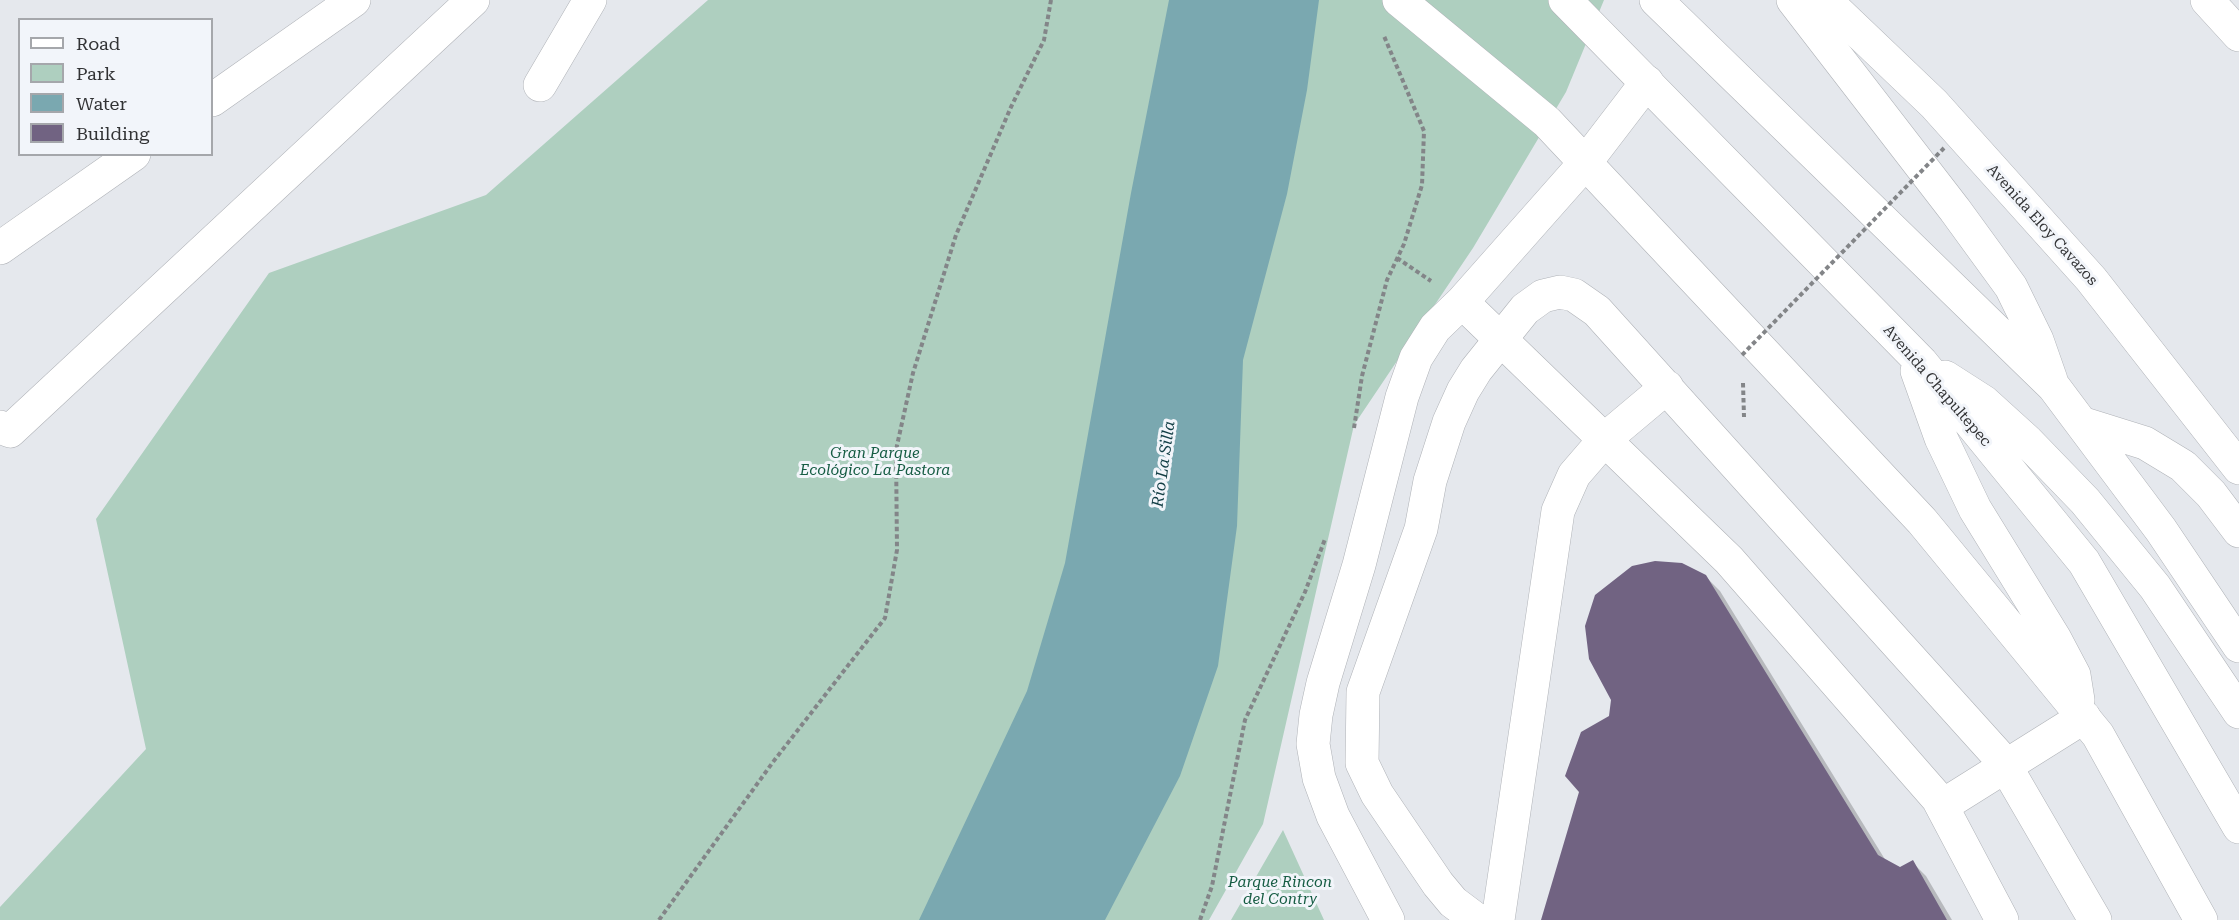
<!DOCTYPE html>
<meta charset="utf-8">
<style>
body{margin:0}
#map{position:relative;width:2239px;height:920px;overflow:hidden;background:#e5e8ed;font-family:"Roboto Serif",serif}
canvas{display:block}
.legend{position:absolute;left:18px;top:18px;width:195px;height:138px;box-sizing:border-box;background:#f2f5fa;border:2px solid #a5a7ab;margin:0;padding:8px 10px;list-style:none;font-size:18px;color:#323335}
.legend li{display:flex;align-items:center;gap:12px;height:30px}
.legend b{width:30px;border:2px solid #a5a7ab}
</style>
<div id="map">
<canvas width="2239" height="920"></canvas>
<ul class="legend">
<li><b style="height:8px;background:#fff"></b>Road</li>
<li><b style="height:16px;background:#aecfbf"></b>Park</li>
<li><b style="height:16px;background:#7aa8b0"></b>Water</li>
<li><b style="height:16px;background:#716382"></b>Building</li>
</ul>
</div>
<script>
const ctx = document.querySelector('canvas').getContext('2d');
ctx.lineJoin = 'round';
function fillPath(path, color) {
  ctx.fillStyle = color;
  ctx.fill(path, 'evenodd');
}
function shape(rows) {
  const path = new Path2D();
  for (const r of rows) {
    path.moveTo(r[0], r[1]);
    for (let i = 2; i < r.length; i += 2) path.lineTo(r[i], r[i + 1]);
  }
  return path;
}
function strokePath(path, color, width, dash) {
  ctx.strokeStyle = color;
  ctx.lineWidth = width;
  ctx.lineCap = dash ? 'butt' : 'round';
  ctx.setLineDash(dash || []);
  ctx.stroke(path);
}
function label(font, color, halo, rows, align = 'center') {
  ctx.font = font + ' "Roboto Serif",serif';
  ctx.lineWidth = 6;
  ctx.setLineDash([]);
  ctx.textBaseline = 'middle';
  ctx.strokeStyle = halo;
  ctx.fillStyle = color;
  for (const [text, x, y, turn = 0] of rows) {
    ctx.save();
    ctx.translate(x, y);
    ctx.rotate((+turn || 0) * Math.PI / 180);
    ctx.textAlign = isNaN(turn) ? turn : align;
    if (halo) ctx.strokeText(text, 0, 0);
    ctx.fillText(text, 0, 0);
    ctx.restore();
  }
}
fillPath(shape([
 [708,0,1604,0,1566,92,1473,248,1354,425,1263,824,1209,920,0,920,0,907,146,749,96,519,269,273,486,195],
 [1283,830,1324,920,1231,920]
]), '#aecfbf');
fillPath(shape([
 [1169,0,1319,0,1307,90,1287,194,1243,360,1237,526,1218,666,1180,776,1105,920,919,920,1027,691,1065,563,1131,193]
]), '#7aa8b0');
fillPath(shape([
 [1632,567,1705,576,1720,591,1886,861,1900,869,1912,862,1926,876,1952,920,1543,920,1611,717,1613,700,1596,596]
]), '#0003');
fillPath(shape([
 [1655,561,1682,563,1706,575,1878,855,1900,867,1913,860,1947,920,1541,920,1579,792,1565,776,1581,732,1609,716,1611,700,1589,659,1585,626,1595,595,1632,566]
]), '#716382');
const minor = shape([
 [1825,0,1934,104,2091,279,2239,468],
 [2207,0,2239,35],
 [540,85,590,0],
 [212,100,354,0],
 [0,248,134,154],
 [1462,302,1729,560,1938,799,2002,920],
 [0,427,10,431,473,0],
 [1942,806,2084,717],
 [1388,920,1333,816,1319,778,1313,744,1316,715,1323,683,1359,565,1402,397,1416,358,1435,328,1462,302,1585,163,1647,82],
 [1477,920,1453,902,1438,884,1377,794,1362,763,1363,692,1421,529,1430,481,1449,422,1463,391,1476,370,1525,309,1543,296,1560,292,1574,295,1597,311,2002,760,2095,920],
 [1498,920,1558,511,1574,475,1605,439,1667,387]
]);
const major = shape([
 [1399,0,1547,122,1922,521,2098,735,2201,920],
 [1565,0,1921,362,2084,562,2239,827],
 [1656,0,2054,387,2161,530,2239,646],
 [1793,0,1955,210,2011,287,2037,340,2051,380],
 [1917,371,1941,438,1975,509,2055,639,2074,675,2078,700],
 [1945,377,1984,402,2027,441,2085,501,2155,587,2239,712],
 [2081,423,2145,443,2183,466,2211,494,2239,531]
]);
strokePath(minor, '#afb2b7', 34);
strokePath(major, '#afb2b7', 34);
strokePath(shape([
 [1397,258,1431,281],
 [1743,383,1744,417],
 [1354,428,1362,376,1387,280,1404,244,1422,185,1424,131,1384,36],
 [659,920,773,762,885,618,897,550,896,450,913,373,956,235,1011,107,1044,40,1051,0],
 [1200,920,1212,886,1245,720,1305,592,1325,539]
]), '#838588', 4, [4.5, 3]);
strokePath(minor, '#fff', 33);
strokePath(major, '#fff', 33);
strokePath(shape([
 [1742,355,1944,148]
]), '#838588', 4, [4.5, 3]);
label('15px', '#323335', '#f2f5fa', [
 ["Avenida Eloy Cavazos",2042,225,48],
 ["Avenida Chapultepec",1937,386,49]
]);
label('italic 15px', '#155c43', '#f2f5fa', [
 ["Gran Parque",875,454],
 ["Ecológico La Pastora",875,471],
 ["Parque Rincon",1280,883],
 ["del Contry",1280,900]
]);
label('italic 16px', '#123e45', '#f2f5fa', [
 ["Río La Silla",1164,464,-82]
]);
</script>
